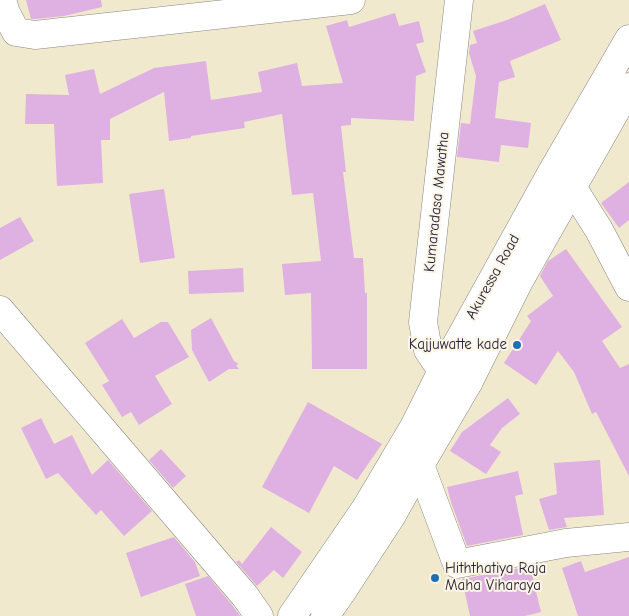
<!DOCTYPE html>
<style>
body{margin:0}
canvas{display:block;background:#f1e9cd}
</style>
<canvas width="629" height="616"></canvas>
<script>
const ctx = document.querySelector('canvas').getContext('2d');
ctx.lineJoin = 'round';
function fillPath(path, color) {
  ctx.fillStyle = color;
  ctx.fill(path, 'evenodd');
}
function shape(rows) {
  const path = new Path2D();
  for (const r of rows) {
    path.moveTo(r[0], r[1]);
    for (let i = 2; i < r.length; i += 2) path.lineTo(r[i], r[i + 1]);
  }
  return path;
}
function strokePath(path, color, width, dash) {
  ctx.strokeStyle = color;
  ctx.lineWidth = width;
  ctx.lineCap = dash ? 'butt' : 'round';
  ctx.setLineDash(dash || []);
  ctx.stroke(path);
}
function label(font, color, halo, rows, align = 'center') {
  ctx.font = font + ' "Comic Neue",sans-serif';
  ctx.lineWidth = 4;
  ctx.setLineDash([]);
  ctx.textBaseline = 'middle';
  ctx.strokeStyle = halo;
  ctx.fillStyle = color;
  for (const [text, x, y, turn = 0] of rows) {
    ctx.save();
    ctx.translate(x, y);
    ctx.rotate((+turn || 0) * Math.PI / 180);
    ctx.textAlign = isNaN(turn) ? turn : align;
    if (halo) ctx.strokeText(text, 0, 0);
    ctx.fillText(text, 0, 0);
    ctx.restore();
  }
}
fillPath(shape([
 [26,0,101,0,102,7,64,16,35,19,31,19],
 [545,4,561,40,510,61,515,77,499,82,495,118,531,123,528,148,501,145,499,162,457,157,461,123,470,124,476,76,469,53,470,45,477,43,473,31,507,20],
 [395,13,399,26,419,21,424,42,416,44,426,72,416,76,414,121,351,118,351,125,341,126,346,172,343,172,354,258,363,258,365,293,367,293,367,369,312,369,311,293,285,295,282,264,321,261,313,193,292,195,282,114,244,122,245,128,191,136,191,138,169,141,164,92,110,119,110,140,101,140,103,183,57,186,54,124,25,124,26,94,69,95,65,75,94,69,100,94,154,68,206,61,211,100,262,92,258,72,297,63,302,86,343,83,326,26,347,20,349,27],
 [629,182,629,220,619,228,601,203],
 [164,189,175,258,140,263,129,194],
 [20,217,34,241,0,260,0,228],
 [566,249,622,327,602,341,620,368,629,364,629,476,596,412,592,414,574,372,558,351,536,385,504,363,531,321,527,316,553,296,540,276,548,261],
 [243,268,244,292,189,294,188,271],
 [211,318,234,361,239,364,236,365,239,369,229,369,209,382,192,350,191,330],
 [122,319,134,338,161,322,168,322,189,357,155,376,172,404,139,425,131,412,122,417,102,385,109,381,85,343],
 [508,398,520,414,502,428,490,445,501,452,486,474,450,451,462,432],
 [308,402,382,444,357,480,334,466,309,513,262,487],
 [41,418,54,444,72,435,92,475,108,460,152,511,124,536,101,510,96,515,58,473,46,479,21,428],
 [161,449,186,476,173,488,149,460],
 [600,460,604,515,564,518,567,527,549,530,539,499,557,494,554,463],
 [518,471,523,494,515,496,523,535,467,546,451,502,447,487],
 [271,527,302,552,283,578,274,570,257,586,236,562,239,560,242,564],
 [174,537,195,562,200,576,141,597,126,553],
 [629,557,629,616,578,616,562,568,581,561,585,572],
 [530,566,541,612,525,616,470,616,462,579],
 [208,576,233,606,240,616,196,616,185,584]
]), '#dfb1e2');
const minor = shape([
 [2,0,6,13,16,32,35,35,351,0],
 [572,187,599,230,629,287],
 [0,310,245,596,259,616],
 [420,465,457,564,566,543,629,537]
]);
const major = shape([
 [459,0,423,322,428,350,442,371,468,383]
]);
const highway = shape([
 [292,616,366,508,414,427,442,371,552,172,629,39],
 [325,616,341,593,392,515,420,465,468,383,519,281,629,87]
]);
strokePath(minor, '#8a8684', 29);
strokePath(major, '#8a8684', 29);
strokePath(highway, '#8a8684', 29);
strokePath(minor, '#fff', 28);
strokePath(major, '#fff', 28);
strokePath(highway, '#fff', 28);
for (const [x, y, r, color] of [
 [517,345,5,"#1f6fb2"],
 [435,578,5,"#1f6fb2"]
]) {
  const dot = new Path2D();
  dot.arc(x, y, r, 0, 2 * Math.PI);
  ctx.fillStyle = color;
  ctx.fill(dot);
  strokePath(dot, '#fcf5e5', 2);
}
label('15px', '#22223b', '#fcf5e5', [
 ["Kumaradasa Mawatha",437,202,-84],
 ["Akuressa Road",493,277,-61]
]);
label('15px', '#22223b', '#fcf5e5', [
 ["Kajjuwatte kade",507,345],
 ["Hiththatiya Raja",445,569,"left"],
 ["Maha Viharaya",445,586,"left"]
], 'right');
</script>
